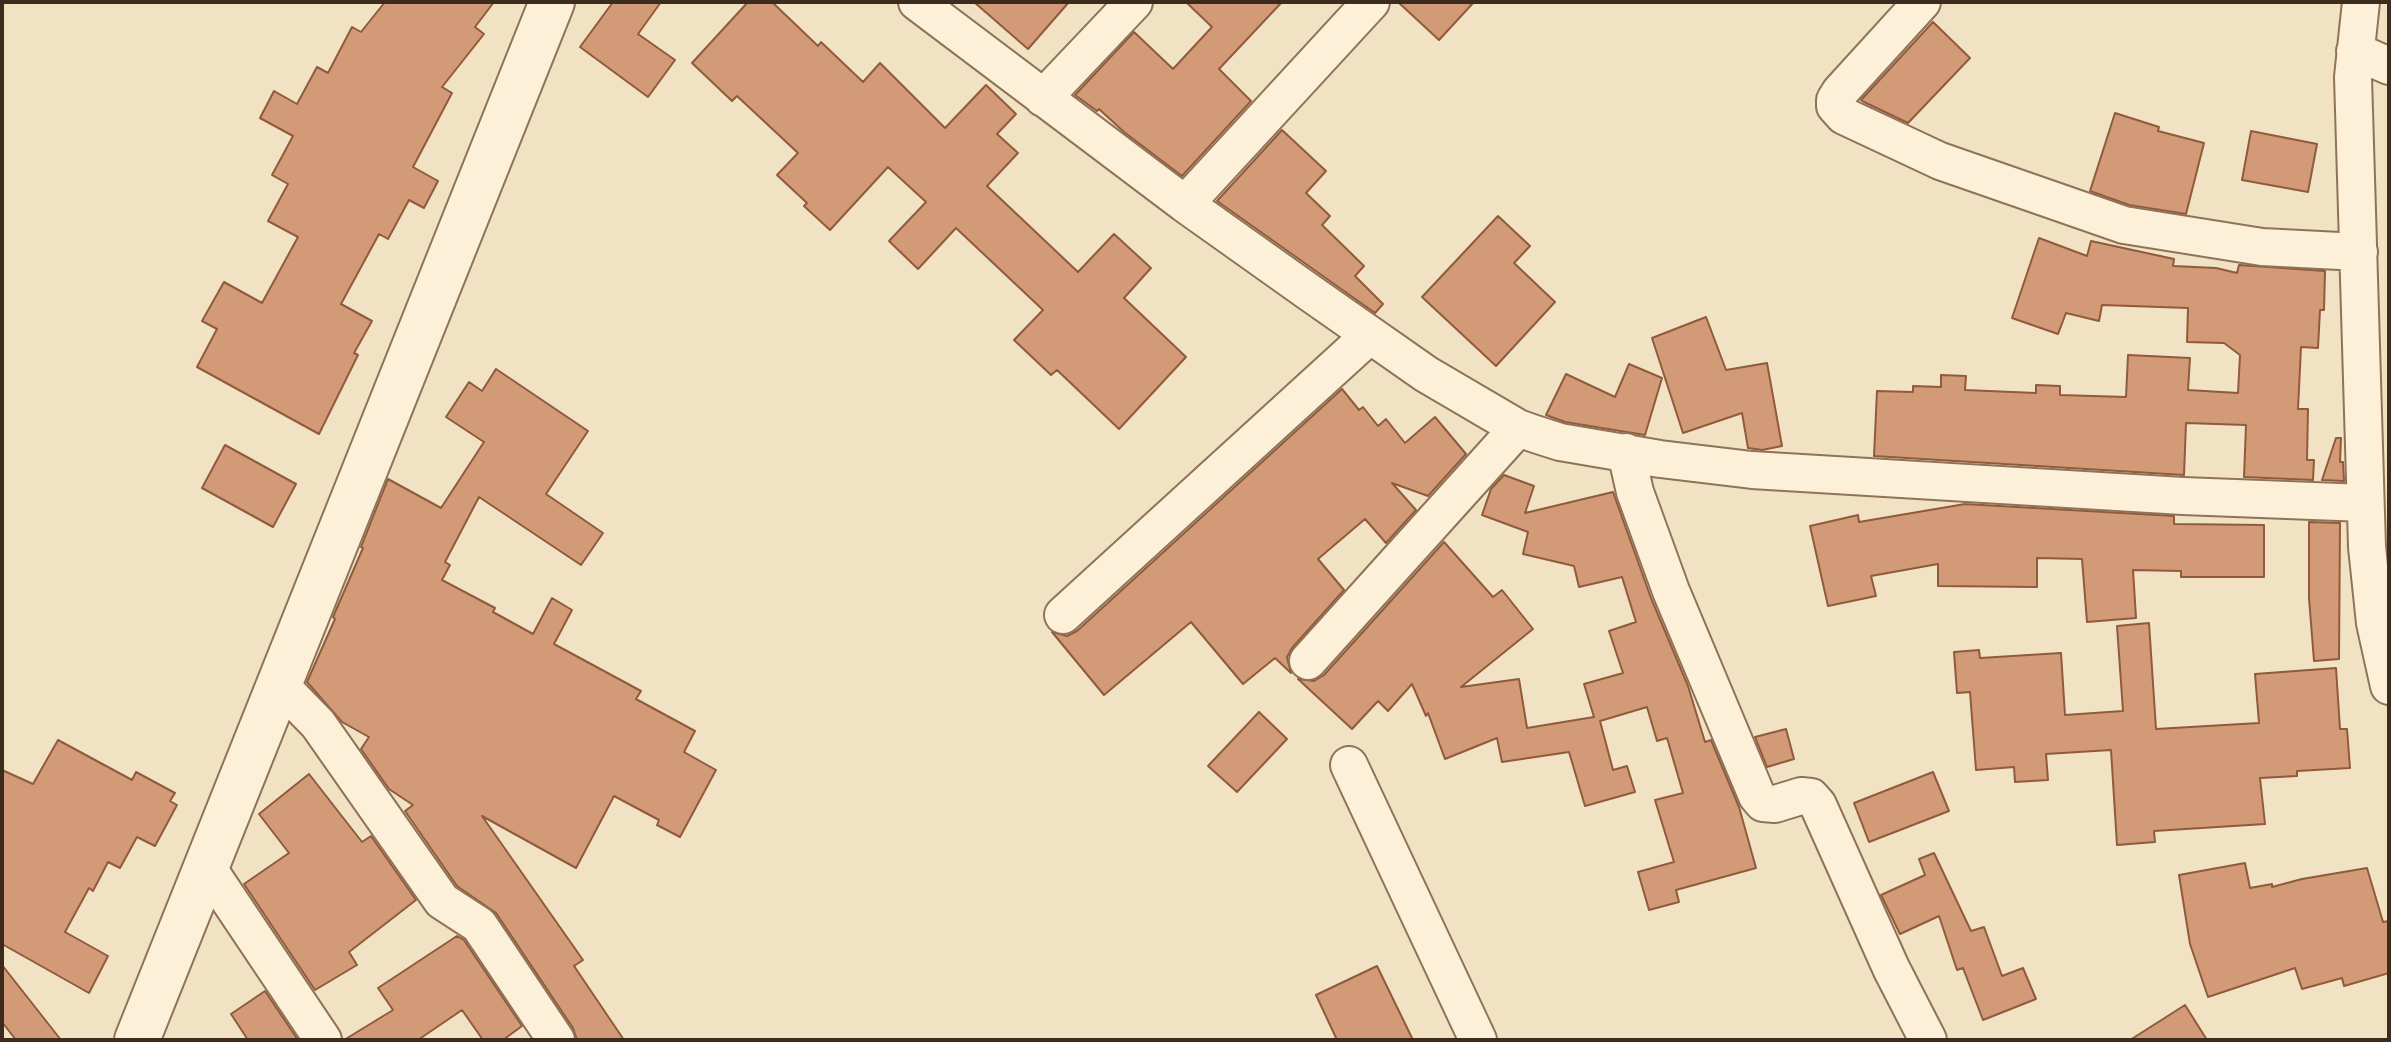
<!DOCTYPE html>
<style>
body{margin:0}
#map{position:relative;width:2391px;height:1042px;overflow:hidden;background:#f2e2c4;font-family:"Zilla Slab",serif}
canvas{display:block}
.frame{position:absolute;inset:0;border:4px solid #3d2c1e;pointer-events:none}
</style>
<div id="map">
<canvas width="2391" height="1042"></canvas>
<div class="frame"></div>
</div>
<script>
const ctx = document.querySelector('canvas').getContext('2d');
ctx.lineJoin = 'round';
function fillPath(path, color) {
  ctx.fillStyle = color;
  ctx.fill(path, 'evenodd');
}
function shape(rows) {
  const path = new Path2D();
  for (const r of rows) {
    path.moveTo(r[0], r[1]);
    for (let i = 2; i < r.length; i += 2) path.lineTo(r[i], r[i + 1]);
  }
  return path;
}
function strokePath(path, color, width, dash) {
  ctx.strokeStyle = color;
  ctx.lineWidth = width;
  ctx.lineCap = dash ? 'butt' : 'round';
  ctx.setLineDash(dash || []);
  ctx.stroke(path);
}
const building = shape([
 [385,2,494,2,475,27,484,34,442,87,452,93,413,167,438,181,424,208,409,200,388,239,379,234,341,304,372,321,354,353,358,355,319,434,197,367,217,329,202,321,224,282,262,303,298,237,268,221,288,184,272,175,293,136,260,118,274,91,297,104,317,67,328,73,352,27,361,32,385,2],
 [613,2,661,2,638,34,675,60,648,97,580,47,613,2],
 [748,2,772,2,818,46,821,42,863,82,880,63,945,128,986,85,1016,114,997,134,1018,153,987,186,1078,272,1114,234,1151,268,1124,298,1186,357,1119,429,1057,370,1051,375,1014,340,1043,310,956,228,918,269,889,241,926,202,888,167,830,230,804,206,807,203,777,175,798,153,737,96,732,101,692,63,748,2],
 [974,2,1069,2,1028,49,974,2],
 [1186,2,1282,2,1219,69,1251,101,1182,176,1124,132,1099,109,1097,111,1075,95,1134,32,1173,69,1212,27,1186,2],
 [1398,2,1474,2,1439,40,1398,2],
 [1933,22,1970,58,1908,123,1864,102,1861,100,1933,22],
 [2115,113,2159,127,2158,131,2204,143,2186,214,2129,205,2090,191,2115,113],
 [1282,130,1326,171,1306,193,1330,216,1322,225,1364,266,1355,276,1383,304,1375,313,1217,201,1282,130],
 [2251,131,2317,144,2308,192,2242,180,2251,131],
 [1498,216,1530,246,1514,263,1555,302,1496,366,1422,297,1498,216],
 [2039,238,2087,256,2091,241,2174,259,2173,266,2216,268,2237,273,2239,265,2325,271,2324,310,2320,310,2318,348,2301,347,2298,409,2308,409,2307,460,2314,460,2313,480,2244,477,2246,425,2186,423,2184,475,1874,456,1877,391,1913,392,1913,386,1941,387,1941,375,1966,376,1965,390,2036,393,2036,385,2060,386,2060,395,2126,397,2128,355,2190,358,2188,390,2238,393,2240,355,2224,343,2187,342,2188,308,2102,305,2099,321,2066,313,2058,334,2012,318,2039,238],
 [1706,317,1726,370,1767,363,1782,446,1762,450,1748,448,1742,413,1683,433,1652,338,1706,317],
 [1629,364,1662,378,1645,435,1565,422,1546,415,1566,374,1615,397,1629,364],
 [496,369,588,431,546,494,603,533,581,565,479,497,445,562,450,565,442,580,495,608,493,612,533,634,552,598,572,610,554,644,641,691,636,699,695,731,684,752,716,770,680,837,657,825,659,820,614,796,576,868,482,816,583,960,574,966,624,1040,577,1040,573,1028,496,913,457,886,405,811,413,805,389,789,361,749,369,737,342,722,307,682,335,619,333,617,363,548,361,547,388,479,441,508,484,442,446,417,469,382,482,391,496,369],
 [1342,389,1359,410,1363,407,1378,426,1386,419,1405,443,1435,417,1466,454,1428,496,1392,483,1416,510,1386,543,1365,519,1318,559,1344,590,1292,648,1287,657,1291,673,1275,658,1243,684,1191,622,1104,695,1052,632,1067,636,1077,631,1342,389],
 [2336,438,2341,438,2340,462,2343,462,2344,481,2322,480,2336,438],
 [225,445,296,484,273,527,202,488,225,445],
 [1504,475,1534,486,1525,513,1613,492,1651,598,1688,686,1705,742,1711,740,1739,807,1756,868,1676,890,1679,902,1649,910,1638,872,1674,862,1655,800,1683,793,1667,738,1657,741,1647,707,1600,721,1613,770,1627,766,1635,792,1585,806,1569,752,1502,762,1497,738,1445,759,1428,713,1426,716,1412,684,1388,711,1378,701,1352,729,1298,679,1314,681,1324,675,1444,542,1493,597,1502,590,1533,629,1461,687,1519,679,1527,728,1594,717,1584,684,1623,673,1609,631,1636,622,1622,577,1579,587,1574,566,1523,554,1528,532,1482,515,1491,489,1504,475],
 [1965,504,2174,516,2174,524,2264,525,2264,577,2181,577,2181,571,2133,570,2136,618,2087,622,2082,559,2037,558,2037,587,1938,586,1938,564,1871,576,1876,596,1828,606,1810,526,1858,515,1859,522,1965,504],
 [2309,522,2340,523,2339,659,2314,661,2309,598,2309,522],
 [2149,623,2156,729,2259,723,2255,674,2336,668,2340,729,2347,729,2350,768,2297,771,2297,776,2260,778,2265,824,2154,831,2155,842,2117,845,2111,750,2046,754,2048,780,2015,782,2014,767,1976,770,1970,692,1957,693,1954,652,1979,650,1980,658,2061,653,2065,715,2123,711,2117,626,2149,623],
 [1259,712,1287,739,1237,792,1208,766,1259,712],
 [1786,729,1794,759,1767,767,1755,737,1786,729],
 [58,740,132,780,136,772,175,793,170,801,177,805,155,846,137,837,120,868,108,862,93,891,89,888,65,932,108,956,89,993,2,944,2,770,33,784,58,740],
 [1933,772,1949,811,1869,842,1854,803,1933,772],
 [309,774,362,842,371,836,416,900,349,952,357,965,315,990,244,884,289,853,259,814,309,774],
 [1934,853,1971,931,1984,927,2002,976,2023,968,2036,999,1983,1020,1963,968,1957,970,1939,916,1900,934,1881,895,1925,875,1919,859,1934,853],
 [2245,863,2250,888,2272,884,2272,887,2302,879,2367,868,2383,922,2389,921,2389,973,2344,986,2342,978,2302,989,2295,968,2208,997,2190,944,2179,875,2245,863],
 [457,936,464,940,522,1026,503,1040,483,1040,462,1010,418,1040,344,1040,393,1010,378,988,457,936],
 [2,965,61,1040,16,1040,2,1022,2,965],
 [1377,966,1413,1040,1337,1040,1316,995,1377,966],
 [265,991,298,1040,248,1040,231,1014,265,991],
 [2185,1005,2207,1040,2130,1040,2185,1005]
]);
fillPath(building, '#d39a77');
strokePath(building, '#905a3c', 2);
const minor = shape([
 [917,2,1185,204,1306,290,1426,374,1518,428,1535,434,1560,442,1660,459,1752,470,2183,496,2365,503],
 [1922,2,1840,92,1835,100,1835,106,1844,116,1940,161,2124,225,2262,247,2359,252],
 [2361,2,2353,77,2367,547,2375,623,2389,686],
 [2355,51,2389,66],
 [1043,98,1134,2],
 [1185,204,1371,2],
 [1626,452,1635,492,1671,591,1757,796,1763,803,1775,804,1801,796,1811,797,1818,805,1891,968,1928,1040],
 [1063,615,1370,335],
 [1308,661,1518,428],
 [279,684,318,724,442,901,479,925,556,1040],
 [1349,765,1478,1040],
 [205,864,323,1040]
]);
const tertiary = shape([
 [137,1040,552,2]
]);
strokePath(minor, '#8f7358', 40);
strokePath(tertiary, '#8f7358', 48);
strokePath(minor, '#fcf0d9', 36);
strokePath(tertiary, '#fcf0d9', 44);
</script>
